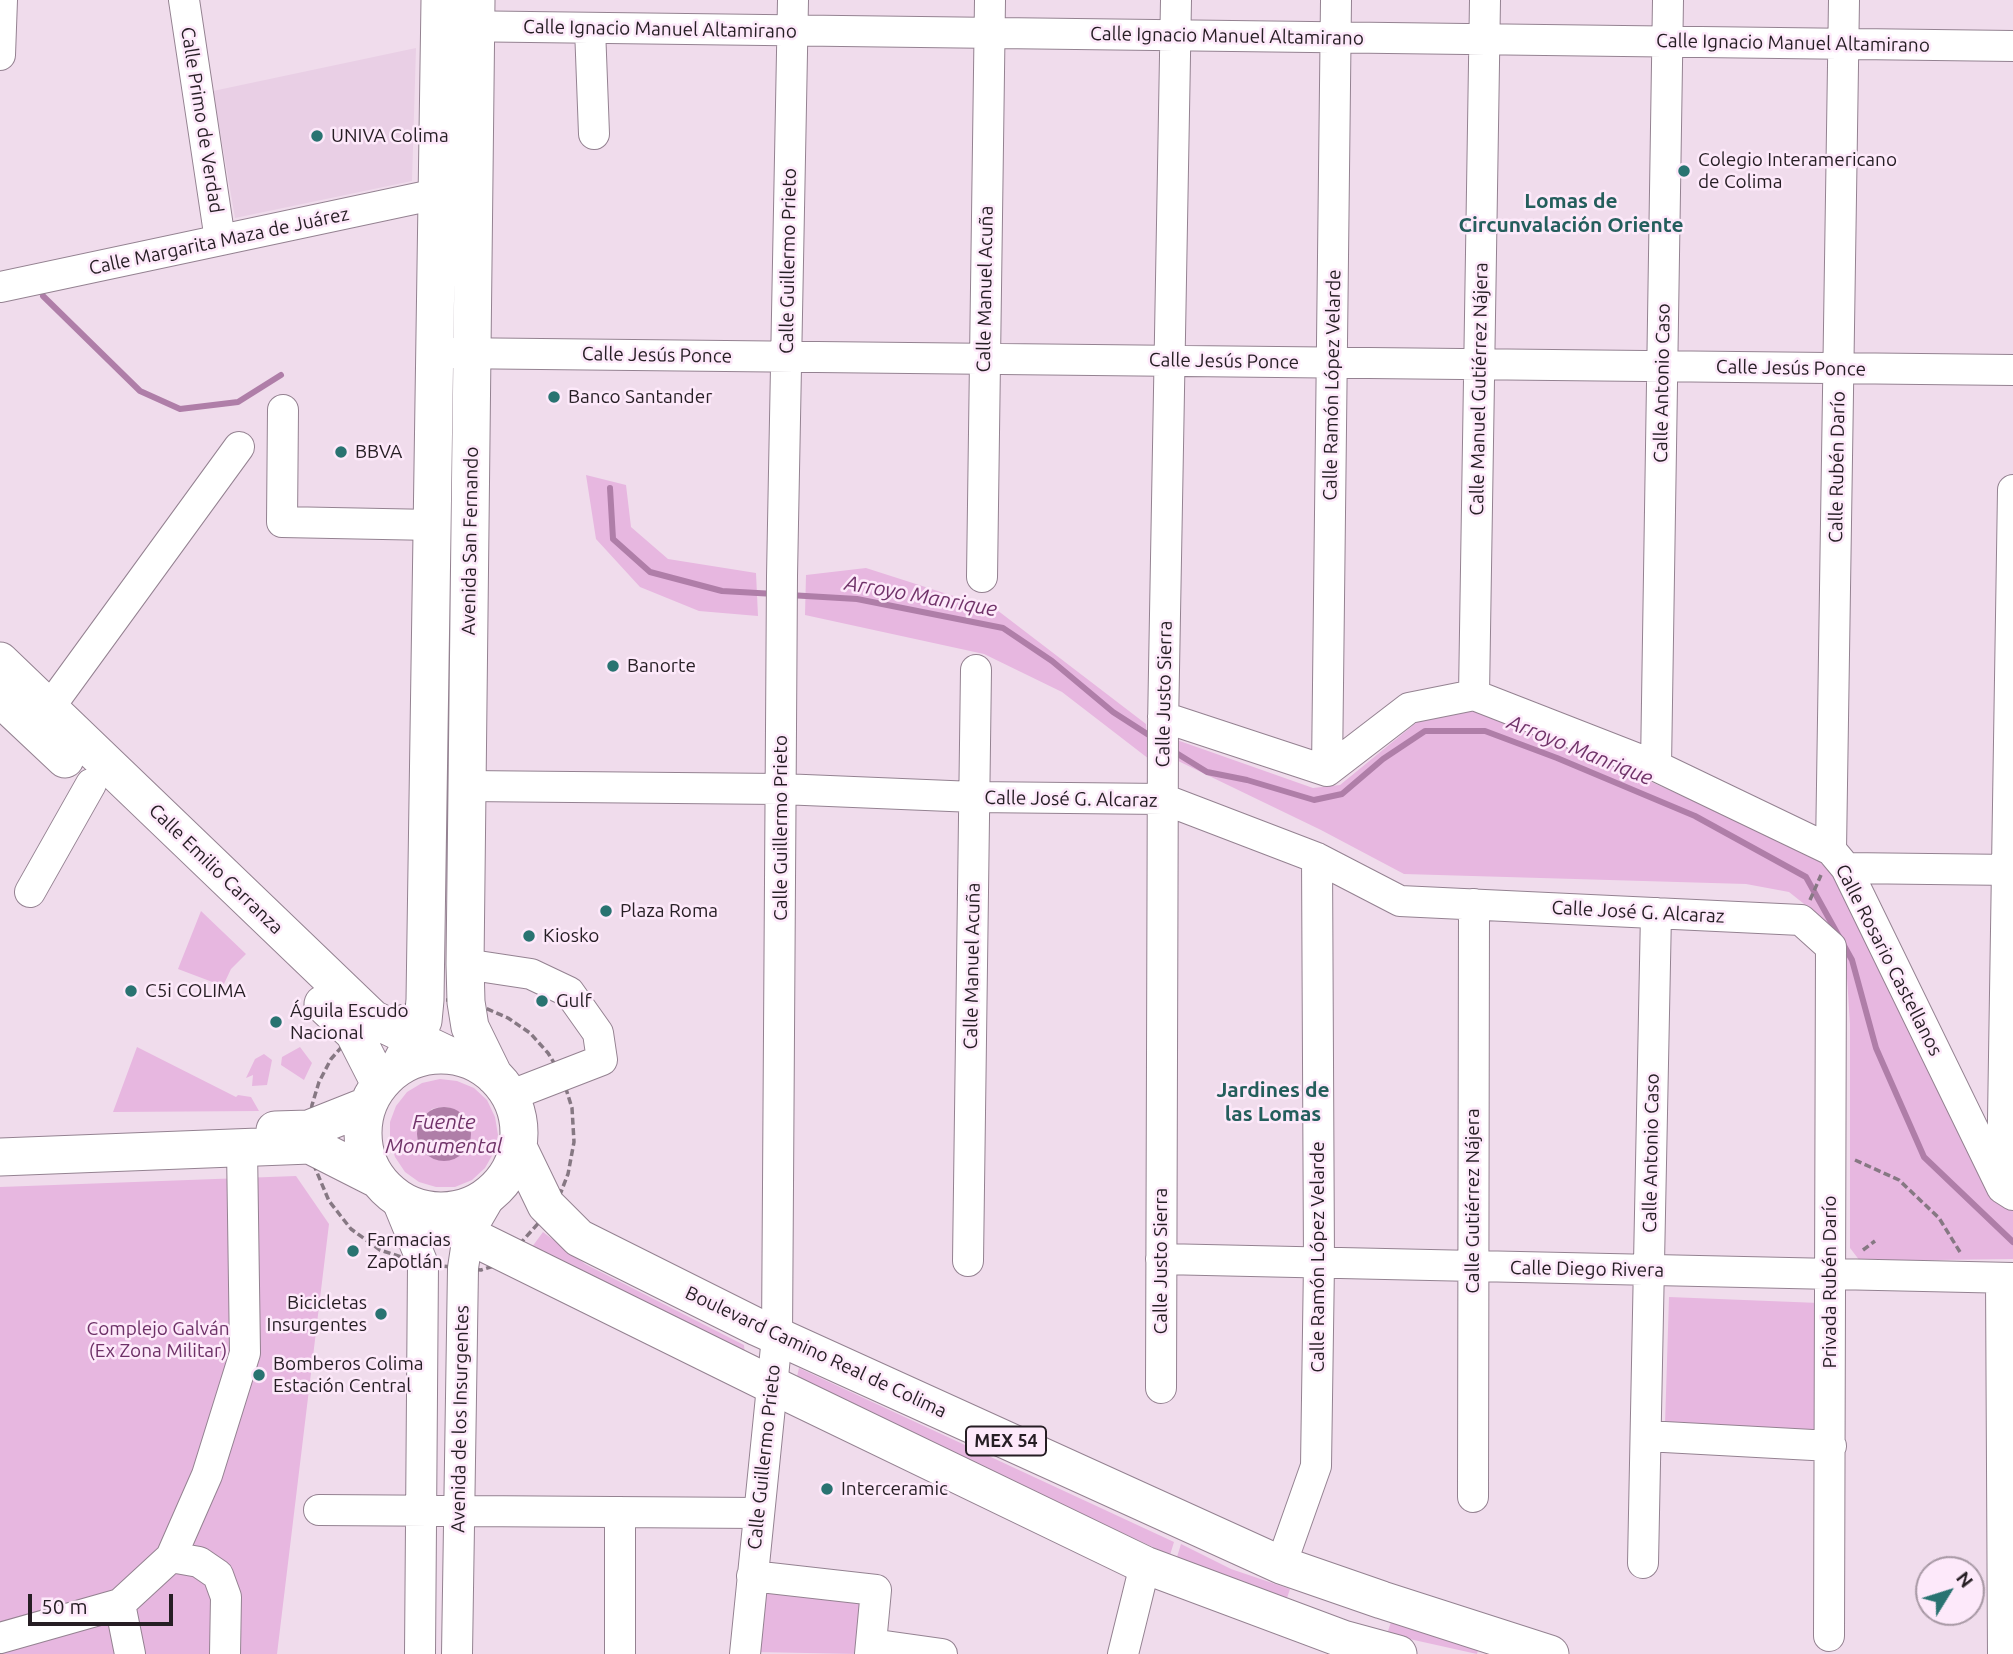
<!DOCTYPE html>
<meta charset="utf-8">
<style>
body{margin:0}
#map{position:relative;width:2013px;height:1654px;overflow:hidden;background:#f0dcec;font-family:Ubuntu,sans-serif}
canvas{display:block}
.north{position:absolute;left:1915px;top:1556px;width:70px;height:70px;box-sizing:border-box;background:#fde9fa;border:2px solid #a798a4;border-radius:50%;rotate:52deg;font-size:19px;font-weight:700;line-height:28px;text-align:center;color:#261e24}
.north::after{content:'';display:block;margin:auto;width:24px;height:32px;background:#297371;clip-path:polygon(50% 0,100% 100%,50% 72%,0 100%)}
.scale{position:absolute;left:28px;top:1594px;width:145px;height:32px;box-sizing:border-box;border:4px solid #261e24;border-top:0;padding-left:9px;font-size:21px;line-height:24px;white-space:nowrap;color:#261e24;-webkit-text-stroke:5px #fde9fa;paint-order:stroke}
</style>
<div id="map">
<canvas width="2013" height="1654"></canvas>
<div class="north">N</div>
<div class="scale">50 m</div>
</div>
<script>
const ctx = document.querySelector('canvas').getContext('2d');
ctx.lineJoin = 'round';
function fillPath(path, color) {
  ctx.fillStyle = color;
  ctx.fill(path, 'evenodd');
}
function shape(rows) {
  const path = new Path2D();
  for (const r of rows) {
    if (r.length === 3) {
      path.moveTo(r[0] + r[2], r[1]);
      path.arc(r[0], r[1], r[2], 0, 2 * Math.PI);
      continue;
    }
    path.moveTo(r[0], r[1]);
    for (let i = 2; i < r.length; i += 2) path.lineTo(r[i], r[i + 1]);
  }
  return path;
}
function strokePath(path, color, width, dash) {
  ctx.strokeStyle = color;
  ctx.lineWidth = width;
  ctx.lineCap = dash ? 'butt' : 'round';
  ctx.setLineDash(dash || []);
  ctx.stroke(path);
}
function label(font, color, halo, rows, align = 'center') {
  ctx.font = font + ' Ubuntu,sans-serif';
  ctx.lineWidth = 5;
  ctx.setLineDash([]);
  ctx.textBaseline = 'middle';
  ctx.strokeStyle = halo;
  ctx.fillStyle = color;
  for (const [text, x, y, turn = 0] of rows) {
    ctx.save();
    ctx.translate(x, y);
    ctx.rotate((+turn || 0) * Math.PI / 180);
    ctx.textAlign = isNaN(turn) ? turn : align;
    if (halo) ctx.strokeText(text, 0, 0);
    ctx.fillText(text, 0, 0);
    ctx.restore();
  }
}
fillPath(shape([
 [416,48,412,181,235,218,213,91]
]), '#e9cfe5');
fillPath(shape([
 [586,475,626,485,631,527,668,559,756,573,758,616,699,611,640,587,596,539],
 [866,568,997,610,1146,724,1149,759,1062,692,984,654,805,615,806,575],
 [1453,711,1495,712,1812,854,1838,880,1995,1197,2013,1210,2013,1259,1860,1261,1850,1248,1850,1024,1846,962,1833,936,1813,911,1789,892,1746,884,1404,874,1321,830,1174,759,1174,739,1313,788,1340,785,1417,722],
 [201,911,246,954,231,969,223,986,178,969],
 [137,1047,236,1097,238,1095,251,1097,259,1111,113,1112],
 [300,1047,312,1063,304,1080,281,1065,282,1057],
 [264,1054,272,1060,267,1085,252,1086,253,1075,246,1078,255,1059],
 [440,1079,457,1081,474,1088,487,1100,495,1117,498,1135,494,1152,485,1168,472,1180,455,1187,436,1187,419,1182,405,1172,395,1157,390,1140,390,1122,396,1106,407,1092,422,1083],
 [440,1107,449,1107,469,1122,470,1141,420,1146,417,1138,420,1122,432,1109],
 [296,1176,329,1224,277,1654,0,1654,0,1187],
 [543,1232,585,1264,744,1345,745,1356,532,1247],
 [1669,1297,1819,1303,1815,1430,1665,1425],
 [799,1368,1174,1542,1170,1555,796,1381],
 [1181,1544,1231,1569,1290,1589,1286,1601,1177,1557],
 [764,1585,865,1597,859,1654,756,1652],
 [1391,1622,1478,1650,1477,1654,1387,1634]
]), '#e7b7e0');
fillPath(shape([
 [444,1134,27]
]), '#af7ea8');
strokePath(shape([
 [43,296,140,391,180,409,238,402,281,375],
 [610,488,613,539,650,572,722,591,775,594],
 [789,595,857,599,1003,628,1052,661,1113,712,1155,739],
 [1173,751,1207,772,1247,780,1314,800,1342,794,1383,759,1425,731,1485,731,1557,758,1695,816,1806,877,1852,960,1876,1048,1924,1157,2013,1242]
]), '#af7ea8', 6);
const minor = shape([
 [184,0,220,240],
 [452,26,2013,46],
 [590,28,594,134],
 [0,55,2,0],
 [0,287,437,194],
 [449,353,2013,370],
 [283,410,282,522,433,525],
 [982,577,990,0],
 [1474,695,1485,0],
 [49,708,239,447],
 [1163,717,1327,771,1409,708,1474,695,1656,766,1831,850,1846,868,2002,1188,2013,1195],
 [1656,766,1668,0],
 [1327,771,1336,0],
 [467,786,781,789,974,797,1163,799,1317,858,1400,901,1801,920,1831,947,1829,1636],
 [1831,850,1844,0],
 [1846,868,2013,870],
 [30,892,91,784],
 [465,964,531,974,569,992,598,1033,602,1060,509,1096],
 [2002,1182,2013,490],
 [396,1198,423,1264,420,1654],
 [1161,1259,2013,1278],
 [968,1261,976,670],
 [2001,1278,2003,1654],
 [1161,1388,1163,726,1176,0],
 [1646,1436,1831,1446],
 [1473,1497,1474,904],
 [319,1510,759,1513],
 [171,1557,199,1562,218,1575,226,1597,225,1654],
 [1643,1563,1656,913],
 [1281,1565,1316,1466,1319,1263,1317,858],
 [752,1576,876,1590,870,1654],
 [120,1604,130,1654],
 [0,1638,120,1604,171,1557,207,1475,245,1353,242,1148],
 [871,1644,942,1654],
 [457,1654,463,1268,468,1235,493,1192],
 [620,1654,620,1512],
 [745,1654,777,1337,782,576,793,0],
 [1123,1654,1145,1565]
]);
const major = shape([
 [476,0,465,964,466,1002,470,1027,494,1076],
 [0,661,373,1019,448,1055],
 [0,698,65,759],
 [323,1004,354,1033,380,1084],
 [441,1133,78],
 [399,1067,423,1021,425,1000,440,0],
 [275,1130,309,1129,367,1106],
 [518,1147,546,1205,579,1238,757,1327,1281,1565,1382,1600,1550,1654],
 [0,1157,310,1145,377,1179],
 [420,1209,468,1235,772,1385,1145,1565,1343,1639,1398,1654]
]);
strokePath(minor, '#948291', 32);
strokePath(major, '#948291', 39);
strokePath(shape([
 [1810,900,1821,875],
 [425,1000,452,1000,476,1004,508,1018,530,1033,548,1053,562,1076,572,1108,574,1142,568,1174,561,1192,551,1209,510,1255,500,1264,481,1270,423,1264,380,1250,351,1229,329,1201,313,1163,309,1129,312,1105,319,1082,331,1059,354,1033,373,1019,397,1007,425,1000],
 [1855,1160,1899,1180,1939,1218,1960,1252],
 [1863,1250,1875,1241]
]), '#867883', 3.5, [7, 3.5]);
strokePath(minor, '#fff', 30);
strokePath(major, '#fff', 37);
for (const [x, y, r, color] of [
 [317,136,7,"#297371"],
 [1684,171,7,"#297371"],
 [554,397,7,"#297371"],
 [341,452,7,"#297371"],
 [613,666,7,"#297371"],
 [606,911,7,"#297371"],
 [529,936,7,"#297371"],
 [131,991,7,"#297371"],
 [542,1001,7,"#297371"],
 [276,1022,7,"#297371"],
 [353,1251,7,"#297371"],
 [381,1314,7,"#297371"],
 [259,1375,7,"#297371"],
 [827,1489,7,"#297371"]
]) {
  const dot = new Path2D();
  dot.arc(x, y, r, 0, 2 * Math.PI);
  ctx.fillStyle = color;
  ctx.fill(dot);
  strokePath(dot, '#fde9fa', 2.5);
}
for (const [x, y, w] of [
 [1006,1441,80]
]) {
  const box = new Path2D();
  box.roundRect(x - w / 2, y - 14.5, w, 29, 5);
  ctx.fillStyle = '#fde9fa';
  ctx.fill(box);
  strokePath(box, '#261e24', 2);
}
label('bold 18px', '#261e24', null, [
 ["MEX 54",1006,1441]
]);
label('19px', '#261e24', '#fde9fa', [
 ["Calle Ignacio Manuel Altamirano",660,29,1],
 ["Calle Ignacio Manuel Altamirano",1227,36,1],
 ["Calle Ignacio Manuel Altamirano",1793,43,1],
 ["Calle Primo de Verdad",202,120,81],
 ["Calle Margarita Maza de Juárez",219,241,-12],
 ["Calle Guillermo Prieto",788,261,-89],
 ["Calle Manuel Acuña",985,289,-89],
 ["Calle Jesús Ponce",657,355,1],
 ["Calle Jesús Ponce",1224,361,1],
 ["Calle Jesús Ponce",1791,368,1],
 ["Calle Antonio Caso",1662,383,-89],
 ["Calle Ramón López Velarde",1332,385,-89],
 ["Calle Manuel Gutiérrez Nájera",1479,389,-89],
 ["Calle Rubén Darío",1837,467,-89],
 ["Avenida San Fernando",470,541,-89],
 ["Calle Justo Sierra",1164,694,-89],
 ["Calle José G. Alcaraz",1071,799,1],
 ["Calle Guillermo Prieto",781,828,-90],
 ["Calle Emilio Carranza",216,869,44],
 ["Calle José G. Alcaraz",1638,912,3],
 ["Calle Rosario Castellanos",1889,960,63],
 ["Calle Manuel Acuña",972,966,-89],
 ["Calle Antonio Caso",1651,1153,-89],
 ["Calle Gutiérrez Nájera",1473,1201,-90],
 ["Calle Ramón López Velarde",1318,1257,-90],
 ["Calle Justo Sierra",1161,1261,-90],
 ["Calle Diego Rivera",1587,1269,1],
 ["Privada Rubén Darío",1830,1282,-90],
 ["Boulevard Camino Real de Colima",816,1352,25],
 ["Avenida de los Insurgentes",460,1419,-89],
 ["Calle Guillermo Prieto",764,1457,-84]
]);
label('19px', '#261e24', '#fde9fa', [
 ["UNIVA Colima",331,136],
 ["Colegio Interamericano",1698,160],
 ["de Colima",1698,182],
 ["Banco Santander",568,397],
 ["BBVA",355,452],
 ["Banorte",627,666],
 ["Plaza Roma",620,911],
 ["Kiosko",543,936],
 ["C5i COLIMA",145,991],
 ["Gulf",556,1001],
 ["Águila Escudo",290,1011],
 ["Nacional",290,1033],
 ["Farmacias",367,1240],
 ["Zapotlán",367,1262],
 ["Bicicletas",367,1303,"right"],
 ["Insurgentes",367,1325,"right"],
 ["Bomberos Colima",273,1364],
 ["Estación Central",273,1386],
 ["Interceramic",841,1489]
], 'left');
label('19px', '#6d3167', '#fde9fa', [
 ["Complejo Galván",158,1329],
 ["(Ex Zona Militar)",158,1351]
]);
label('bold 21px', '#245e5c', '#fde9fa', [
 ["Lomas de",1571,201],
 ["Circunvalación Oriente",1571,225],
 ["Jardines de",1273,1090],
 ["las Lomas",1273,1114]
]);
label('italic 21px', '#703369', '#fde9fa', [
 ["Arroyo Manrique",921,596,10],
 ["Arroyo Manrique",1580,750,22],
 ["Fuente",444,1122],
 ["Monumental",444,1146]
]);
</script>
